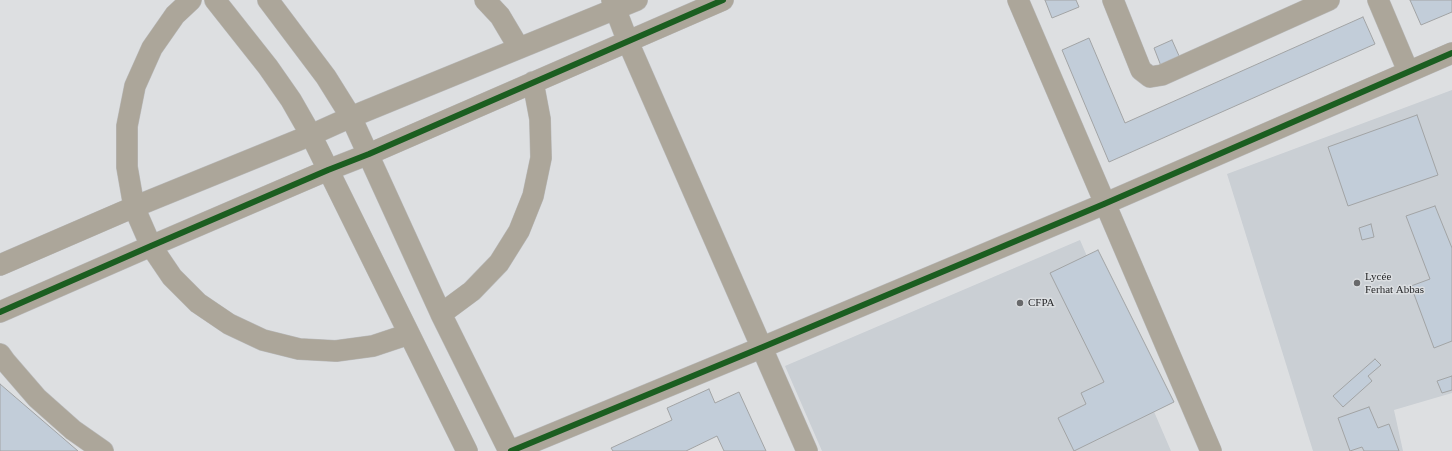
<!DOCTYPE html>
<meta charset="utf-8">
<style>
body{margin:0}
canvas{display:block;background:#dddfe1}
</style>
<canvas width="1452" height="451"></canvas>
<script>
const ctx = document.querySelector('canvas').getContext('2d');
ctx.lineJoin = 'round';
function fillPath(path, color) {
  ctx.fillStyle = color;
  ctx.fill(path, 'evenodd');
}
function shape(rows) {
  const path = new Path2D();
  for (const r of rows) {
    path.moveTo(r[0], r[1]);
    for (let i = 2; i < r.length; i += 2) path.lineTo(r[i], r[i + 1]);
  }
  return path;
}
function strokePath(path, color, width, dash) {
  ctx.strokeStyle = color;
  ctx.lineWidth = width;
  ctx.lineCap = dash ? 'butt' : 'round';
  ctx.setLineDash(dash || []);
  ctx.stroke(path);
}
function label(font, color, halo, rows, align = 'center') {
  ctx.font = font + ' "Times New Roman",serif';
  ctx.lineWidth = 3;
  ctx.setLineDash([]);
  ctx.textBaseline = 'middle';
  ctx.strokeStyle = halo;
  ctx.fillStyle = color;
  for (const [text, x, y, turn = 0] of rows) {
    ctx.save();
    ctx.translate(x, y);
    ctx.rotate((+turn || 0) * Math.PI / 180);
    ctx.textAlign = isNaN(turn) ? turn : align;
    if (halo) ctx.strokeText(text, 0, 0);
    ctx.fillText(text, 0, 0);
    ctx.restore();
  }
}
fillPath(shape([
 [1452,90,1452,393,1394,410,1403,451,1313,451,1227,174],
 [1080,240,1171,451,822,451,785,366]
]), '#cacfd4');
const building = shape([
 [1045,0,1076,0,1079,7,1052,18,1045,0],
 [1410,0,1452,0,1452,12,1421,25,1410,0],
 [1363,17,1375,44,1109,162,1062,50,1089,38,1125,123,1363,17],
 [1172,40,1180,58,1161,66,1154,48,1172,40],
 [1417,115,1438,175,1348,206,1328,147,1417,115],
 [1435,206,1452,248,1452,341,1434,348,1411,286,1430,279,1406,216,1435,206],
 [1371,224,1374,237,1362,240,1359,228,1371,224],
 [1098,250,1174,402,1074,451,1058,418,1086,404,1081,393,1104,382,1050,273,1098,250],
 [1375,359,1381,365,1368,376,1372,381,1343,407,1333,396,1375,359],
 [1452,376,1452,390,1442,393,1437,381,1452,376],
 [0,384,78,451,0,451,0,384],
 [709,389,715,403,739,392,766,451,724,451,717,436,686,451,613,451,611,448,672,420,667,408,709,389],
 [1369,407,1378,428,1389,424,1399,451,1364,451,1362,447,1350,451,1338,418,1369,407]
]);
fillPath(building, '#c2cdd9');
strokePath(building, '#a2a4a5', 1);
const minor = shape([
 [191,0,175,15,152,48,135,86,127,126,127,167,134,207,151,246,172,277,198,303,229,324,263,340,299,349,336,351,373,346,409,334],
 [215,0,268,67,291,100,311,135,467,451],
 [268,0,326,77,351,117,441,314,509,451],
 [485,0,500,16,519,48],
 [612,0,628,42,807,451],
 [1018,0,1211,451],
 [1113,0,1141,70,1150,77,1162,75,1329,0],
 [1378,0,1408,71],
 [0,265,134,207,311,135,351,117,637,0],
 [0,312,151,246,328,170,369,154,723,0],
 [441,314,472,291,499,263,519,231,533,196,541,158,540,119,533,82],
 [0,354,5,361,37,398,73,430,103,451],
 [511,451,763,347,1104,204,1452,53]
]);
strokePath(minor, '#babbbc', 22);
strokePath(minor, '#aca69a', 21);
strokePath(shape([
 [0,312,151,246,328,170,369,154,723,0],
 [511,451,763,347,1104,204,1452,53]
]), '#1b5e20', 6);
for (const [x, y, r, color] of [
 [1357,283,4,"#68696b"],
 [1020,303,4,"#68696b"]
]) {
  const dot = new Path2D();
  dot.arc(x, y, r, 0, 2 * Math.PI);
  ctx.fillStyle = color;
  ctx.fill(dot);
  strokePath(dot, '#dcdfe2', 1.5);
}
label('11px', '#292a2c', '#dcdfe2', [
 ["Lycée",1365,277],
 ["Ferhat Abbas",1365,290],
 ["CFPA",1028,303]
], 'left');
</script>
